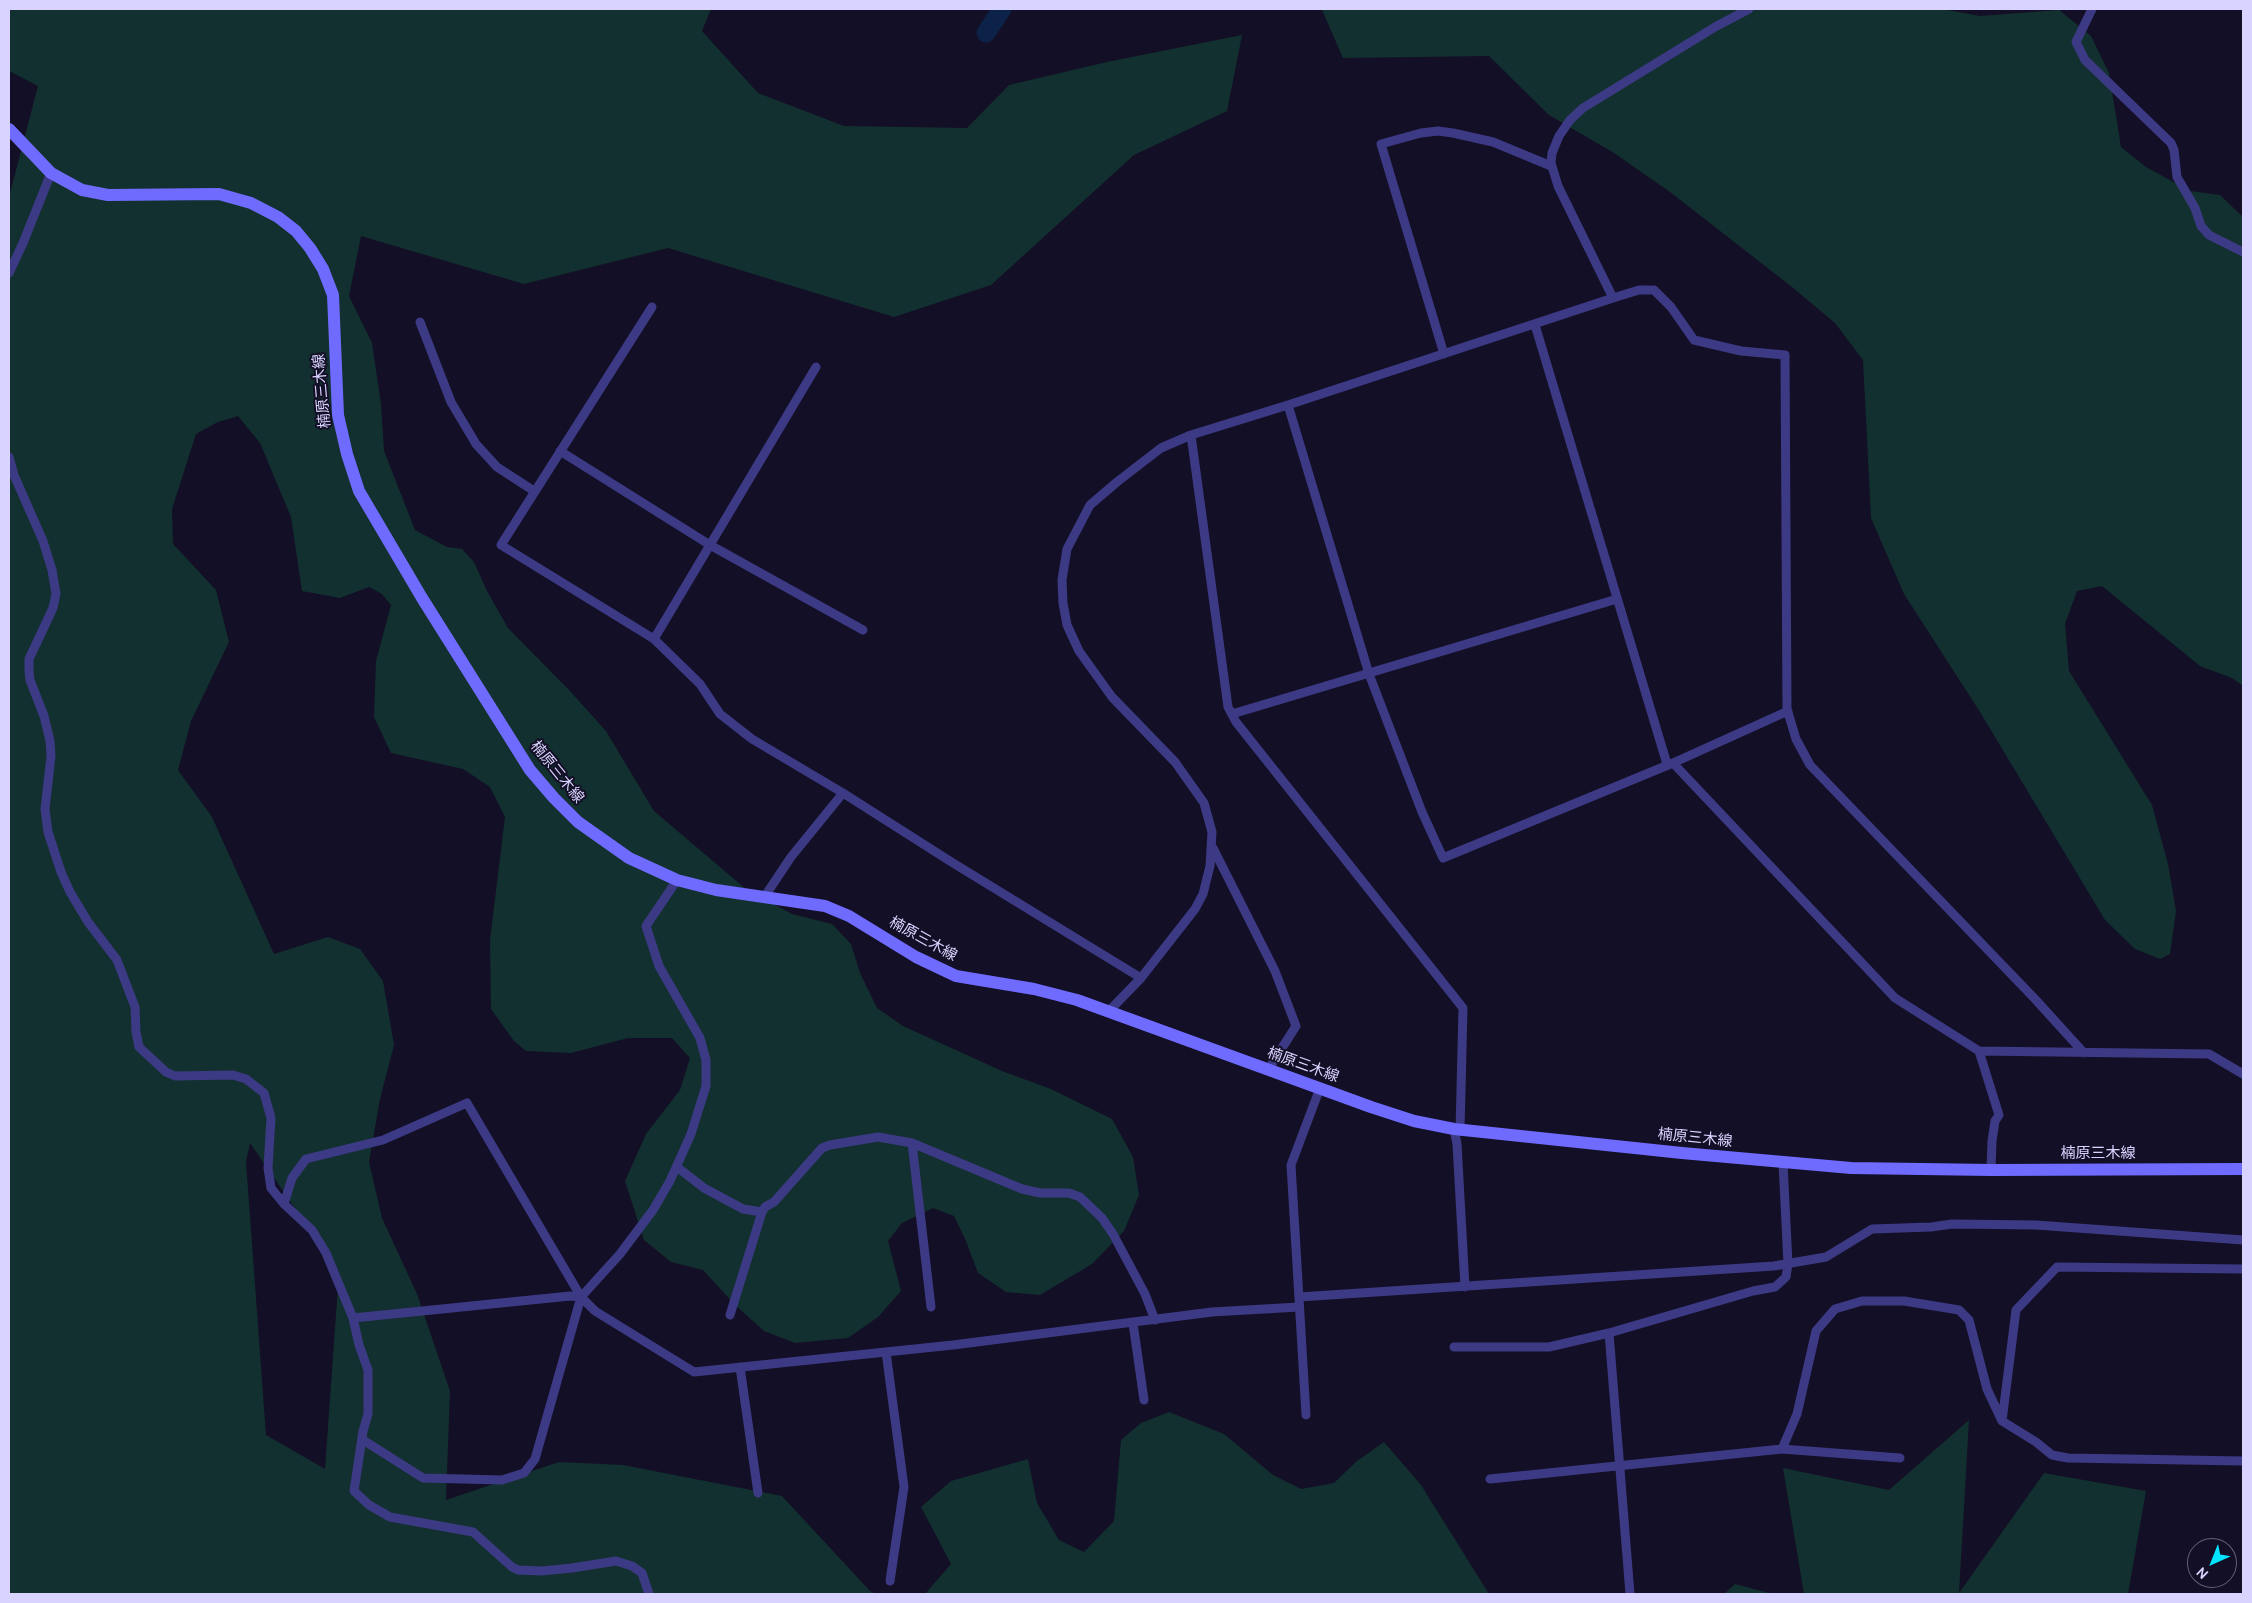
<!DOCTYPE html>
<meta charset="utf-8">
<style>
body{margin:0}
#map{position:relative;width:2252px;height:1603px;overflow:hidden;background:#130f26;font-family:Cabin,sans-serif}
canvas{display:block}
.frame{position:absolute;inset:0;border:10px solid #d9d4ff;pointer-events:none}
.north{position:absolute;left:2187px;top:1538px;width:50px;height:50px;box-sizing:border-box;background:#130f26;border:1px solid #625e7d;border-radius:50%;rotate:224deg;font-size:14px;font-weight:700;line-height:20px;text-align:center;color:#d9d4ff}
.north::after{content:'';display:block;margin:auto;width:18px;height:22px;background:#00e5ff;clip-path:polygon(50% 0,100% 100%,50% 72%,0 100%)}
</style>
<div id="map">
<canvas width="2252" height="1603"></canvas>
<div class="frame"></div>
<div class="north">N</div>
</div>
<script>
const ctx = document.querySelector('canvas').getContext('2d');
ctx.lineJoin = 'round';
function fillPath(path, color) {
  ctx.fillStyle = color;
  ctx.fill(path, 'evenodd');
}
function shape(rows) {
  const path = new Path2D();
  for (const r of rows) {
    path.moveTo(r[0], r[1]);
    for (let i = 2; i < r.length; i += 2) path.lineTo(r[i], r[i + 1]);
  }
  return path;
}
function strokePath(path, color, width, dash) {
  ctx.strokeStyle = color;
  ctx.lineWidth = width;
  ctx.lineCap = dash ? 'butt' : 'round';
  ctx.setLineDash(dash || []);
  ctx.stroke(path);
}
function label(font, color, halo, rows, align = 'center') {
  ctx.font = font + ' Cabin,"Noto Sans JP",sans-serif';
  ctx.lineWidth = 4;
  ctx.setLineDash([]);
  ctx.textBaseline = 'middle';
  ctx.strokeStyle = halo;
  ctx.fillStyle = color;
  for (const [text, x, y, turn = 0] of rows) {
    ctx.save();
    ctx.translate(x, y);
    ctx.rotate((+turn || 0) * Math.PI / 180);
    ctx.textAlign = isNaN(turn) ? turn : align;
    if (halo) ctx.strokeText(text, 0, 0);
    ctx.fillText(text, 0, 0);
    ctx.restore();
  }
}
fillPath(shape([
 [9,9,711,9,702,31,758,93,844,126,967,128,1009,85,1107,62,1242,35,1227,111,1134,155,991,285,894,317,668,248,524,284,361,236,349,296,372,343,381,404,384,451,415,530,447,547,462,549,474,562,487,591,508,628,569,690,606,731,654,811,747,890,792,914,832,924,851,944,860,973,877,1008,903,1026,1002,1071,1051,1089,1112,1119,1133,1157,1139,1195,1124,1231,1092,1264,1040,1295,1006,1292,978,1273,966,1241,954,1216,933,1208,902,1223,888,1241,901,1291,878,1317,848,1338,795,1343,764,1331,735,1305,703,1270,671,1262,644,1240,625,1181,646,1134,680,1090,690,1058,672,1038,628,1038,571,1053,526,1051,514,1041,491,1009,490,940,505,817,490,787,463,769,391,753,374,717,376,661,391,605,382,594,369,587,340,598,302,591,291,517,260,443,238,416,218,422,196,434,172,509,173,544,216,590,229,642,191,721,178,770,212,817,274,954,328,937,360,949,383,981,394,1045,380,1099,369,1162,382,1218,417,1294,450,1391,446,1500,559,1462,623,1465,782,1496,870,1591,876,1594,9,1594,9,197,38,86,9,71],
 [250,1143,339,1272,325,1469,266,1435,246,1162],
 [1324,9,1942,9,1980,16,2059,10,2091,36,2109,73,2121,147,2146,167,2190,191,2220,195,2243,217,2243,686,2232,678,2200,666,2102,586,2077,591,2065,624,2069,671,2152,805,2168,864,2176,911,2170,954,2160,959,2135,949,2105,920,1980,712,1904,594,1871,518,1863,360,1835,323,1792,287,1670,192,1614,153,1549,115,1489,56,1343,58,1322,10],
 [1169,1412,1224,1434,1273,1475,1301,1489,1334,1483,1357,1461,1384,1442,1421,1485,1489,1594,925,1594,951,1564,921,1507,951,1481,1028,1459,1037,1503,1059,1540,1084,1552,1114,1521,1121,1440,1141,1423],
 [1969,1420,1959,1593,2044,1473,2146,1491,2128,1594,1804,1594,1783,1468,1889,1490],
 [1735,1584,1773,1594,1724,1594]
]), '#12302f');
strokePath(shape([
 [986,33,1002,9]
]), '#0c2248', 19);
strokePath(shape([
 [2092,9,2076,42,2085,60,2171,143,2174,150,2177,177,2195,208,2201,226,2209,235,2243,252],
 [9,273,23,243,51,173],
 [1613,298,1558,186,1551,163,1552,153,1559,136,1570,120,1583,108,1715,27,1749,9],
 [652,307,501,545,654,639,700,684,720,714,752,739,843,793,953,863,1141,978],
 [420,322,451,402,476,444,497,467,534,491],
 [1535,325,1667,764],
 [1444,354,1381,144,1421,133,1438,131,1453,133,1493,142,1551,166],
 [1288,405,1369,674,1422,812,1443,858,1673,763,1788,711],
 [1191,435,1228,707,1236,722,1463,1008,1460,1130],
 [560,451,710,545,863,630],
 [9,457,14,475,43,541,52,570,56,594,53,608,29,659,29,671,30,680,44,716,50,741,51,756,45,809,48,832,61,872,70,892,88,922,117,960,135,1007,136,1032,139,1047,166,1072,175,1076,233,1075,246,1079,264,1093,271,1118,268,1168,271,1188,284,1204,312,1230,326,1253,353,1318,359,1345,368,1370,368,1414,363,1431,354,1491,369,1505,390,1517,473,1532,512,1567,518,1570,542,1571,572,1568,616,1561,632,1566,642,1573,649,1594],
 [654,639,816,367],
 [1232,714,1617,599],
 [1673,763,1895,998,1979,1051,2209,1054,2243,1074],
 [1213,848,1275,971,1296,1026,1268,1070],
 [765,896,791,857,843,793],
 [1109,1011,1141,978,1195,909,1203,894,1210,866,1212,832,1204,803,1175,762,1112,697,1079,651,1067,625,1063,603,1062,580,1067,549,1090,505,1117,482,1161,448,1191,435,1288,405,1613,298,1639,290,1654,290,1671,307,1694,340,1741,351,1785,355,1787,709,1796,739,1810,765,2035,999,2084,1053],
 [1979,1051,1999,1115,1995,1121,1992,1141,1991,1170],
 [1454,1129,1457,1144,1465,1287],
 [912,1143,931,1307],
 [677,1167,704,1188,743,1209,762,1212],
 [284,1204,292,1178,306,1159,383,1140,467,1103,581,1297,595,1311,694,1372,953,1345,1212,1312,1299,1307],
 [1299,1297,1774,1266,1826,1257,1872,1229,1931,1227,1952,1224,2036,1225,2243,1240],
 [730,1315,762,1212,765,1207,774,1202,822,1148,830,1145,878,1137,912,1143,1022,1189,1040,1193,1069,1193,1080,1197,1102,1218,1113,1234,1145,1294,1155,1320],
 [353,1318,570,1296,581,1297],
 [1133,1323,1144,1400],
 [1609,1333,1630,1594],
 [1454,1347,1549,1347,1609,1333,1753,1291,1775,1287,1786,1277,1788,1264,1783,1163],
 [886,1352,904,1487,890,1581],
 [740,1367,758,1493],
 [1306,1415,1291,1165,1320,1088],
 [2002,1421,2016,1310,2057,1267,2243,1269],
 [363,1440,423,1478,502,1480,524,1473,535,1459,581,1297,620,1254,653,1210,670,1181,691,1134,706,1086,706,1060,700,1038,659,966,646,926,677,880],
 [1782,1449,1797,1414,1816,1331,1835,1309,1862,1301,1904,1301,1959,1310,1969,1320,1987,1389,2002,1421,2036,1442,2052,1455,2068,1458,2243,1461],
 [1490,1479,1782,1449,1900,1458]
]), '#3d3a85', 9);
strokePath(shape([
 [9,129,51,173,82,190,108,195,219,194,251,203,278,217,296,231,310,248,323,269,333,295,338,415,347,454,359,491,422,598,530,770,554,798,578,822,629,858,677,880,716,890,825,906,849,916,916,957,956,976,1034,989,1077,1000,1371,1107,1414,1121,1454,1129,1682,1153,1851,1168,1991,1170,2243,1169]
]), '#6f6bff', 12);
label('15px', '#d9d4ff', '#130f26', [
 ["楠原三木線",322,391,-95],
 ["楠原三木線",557,772,51],
 ["楠原三木線",923,939,29],
 ["楠原三木線",1303,1065,20],
 ["楠原三木線",1695,1138,6],
 ["楠原三木線",2098,1154]
]);
</script>
